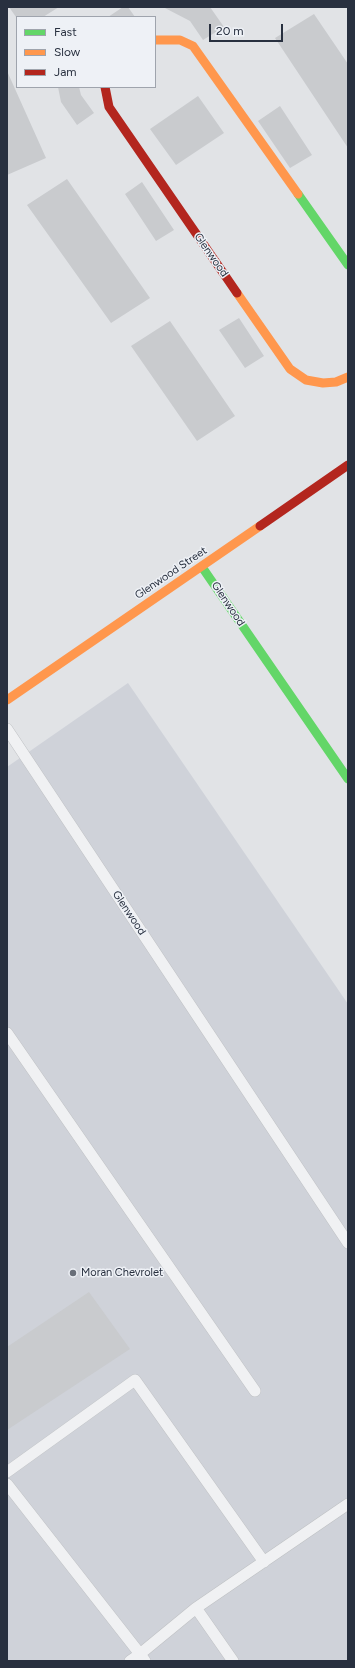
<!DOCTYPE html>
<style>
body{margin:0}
#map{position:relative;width:355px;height:1668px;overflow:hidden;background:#e1e3e6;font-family:Figtree,sans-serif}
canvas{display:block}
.frame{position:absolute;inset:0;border:8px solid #28303f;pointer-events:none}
.legend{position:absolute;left:16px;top:16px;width:140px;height:72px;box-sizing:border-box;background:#eef1f6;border:1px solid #9fa4ad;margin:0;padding:5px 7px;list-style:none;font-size:12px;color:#28303f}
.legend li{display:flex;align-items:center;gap:8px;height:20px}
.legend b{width:20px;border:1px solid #9fa4ad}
.scale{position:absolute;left:209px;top:24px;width:74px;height:18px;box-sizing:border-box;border:2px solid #28303f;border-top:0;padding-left:5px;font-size:12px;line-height:14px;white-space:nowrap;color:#28303f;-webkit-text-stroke:3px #eef1f6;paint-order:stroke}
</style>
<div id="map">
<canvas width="355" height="1668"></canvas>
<div class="frame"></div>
<ul class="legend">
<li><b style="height:5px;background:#63d668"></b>Fast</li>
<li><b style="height:5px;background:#ff974d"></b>Slow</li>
<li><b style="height:5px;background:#b3261e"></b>Jam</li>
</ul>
<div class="scale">20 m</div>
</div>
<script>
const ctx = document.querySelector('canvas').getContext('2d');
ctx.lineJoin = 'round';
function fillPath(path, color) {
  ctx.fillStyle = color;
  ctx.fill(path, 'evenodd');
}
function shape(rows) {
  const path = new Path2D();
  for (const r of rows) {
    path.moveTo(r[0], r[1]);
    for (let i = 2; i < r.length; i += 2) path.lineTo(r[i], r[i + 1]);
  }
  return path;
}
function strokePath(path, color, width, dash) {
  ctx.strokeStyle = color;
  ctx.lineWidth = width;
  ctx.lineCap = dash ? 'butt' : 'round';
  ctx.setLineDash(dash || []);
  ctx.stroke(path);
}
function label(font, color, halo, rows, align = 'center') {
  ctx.font = font + ' Figtree,sans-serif';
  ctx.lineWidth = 3;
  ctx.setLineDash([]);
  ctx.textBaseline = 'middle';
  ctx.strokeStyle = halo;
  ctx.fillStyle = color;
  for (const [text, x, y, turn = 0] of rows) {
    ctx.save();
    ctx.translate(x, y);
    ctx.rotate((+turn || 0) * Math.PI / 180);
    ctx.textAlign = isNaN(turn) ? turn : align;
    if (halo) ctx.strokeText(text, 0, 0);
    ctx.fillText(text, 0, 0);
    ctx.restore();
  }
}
fillPath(shape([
 [128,683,348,1004,348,1661,7,1661,7,767]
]), '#cfd2d9');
fillPath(shape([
 [9,7,59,7,43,17,16,17],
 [123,7,128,7,135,17,108,17],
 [163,7,210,7,224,27,203,40,190,21],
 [314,14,348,64,348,148,275,38],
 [7,71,46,158,7,175],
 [58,87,79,87,81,95,94,113,77,125,61,102],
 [198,96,224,133,176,165,150,129],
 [280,106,312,155,290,168,258,121],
 [67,179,150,298,111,323,27,205],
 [142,182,174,230,156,241,125,194],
 [239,318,264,356,245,368,219,330],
 [170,321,235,416,197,441,131,346],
 [89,1292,130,1349,7,1430,7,1347]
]), '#c9cbce');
const lane = shape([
 [7,729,348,1243],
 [7,1033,255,1391],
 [7,1472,135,1380,264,1562],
 [7,1484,140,1654,196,1608,348,1504],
 [196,1608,233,1661],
 [130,1661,140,1654,145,1661]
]);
strokePath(lane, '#bfc1c4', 12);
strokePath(lane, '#f0f1f3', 11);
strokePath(shape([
 [298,194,348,265],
 [202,567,348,779]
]), '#63d668', 9);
strokePath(shape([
 [155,40,180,40,193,46,298,194],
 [237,293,290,369,306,380,323,383,336,382,348,377],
 [7,700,260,526]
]), '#ff974d', 9);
strokePath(shape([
 [105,87,109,107,237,293],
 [260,526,348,465]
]), '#b3261e', 9);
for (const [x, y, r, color] of [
 [73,1273,4,"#696f79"]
]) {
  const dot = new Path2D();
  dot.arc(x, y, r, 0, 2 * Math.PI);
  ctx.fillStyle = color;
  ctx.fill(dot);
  strokePath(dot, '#eef1f6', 1.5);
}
label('11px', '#28303f', '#eef1f6', [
 ["Glenwood",211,255,55],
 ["Glenwood Street",171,573,-34],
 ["Glenwood",228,604,56],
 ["Glenwood",129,913,56]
]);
label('11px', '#28303f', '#eef1f6', [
 ["Moran Chevrolet",81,1273]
], 'left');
</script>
